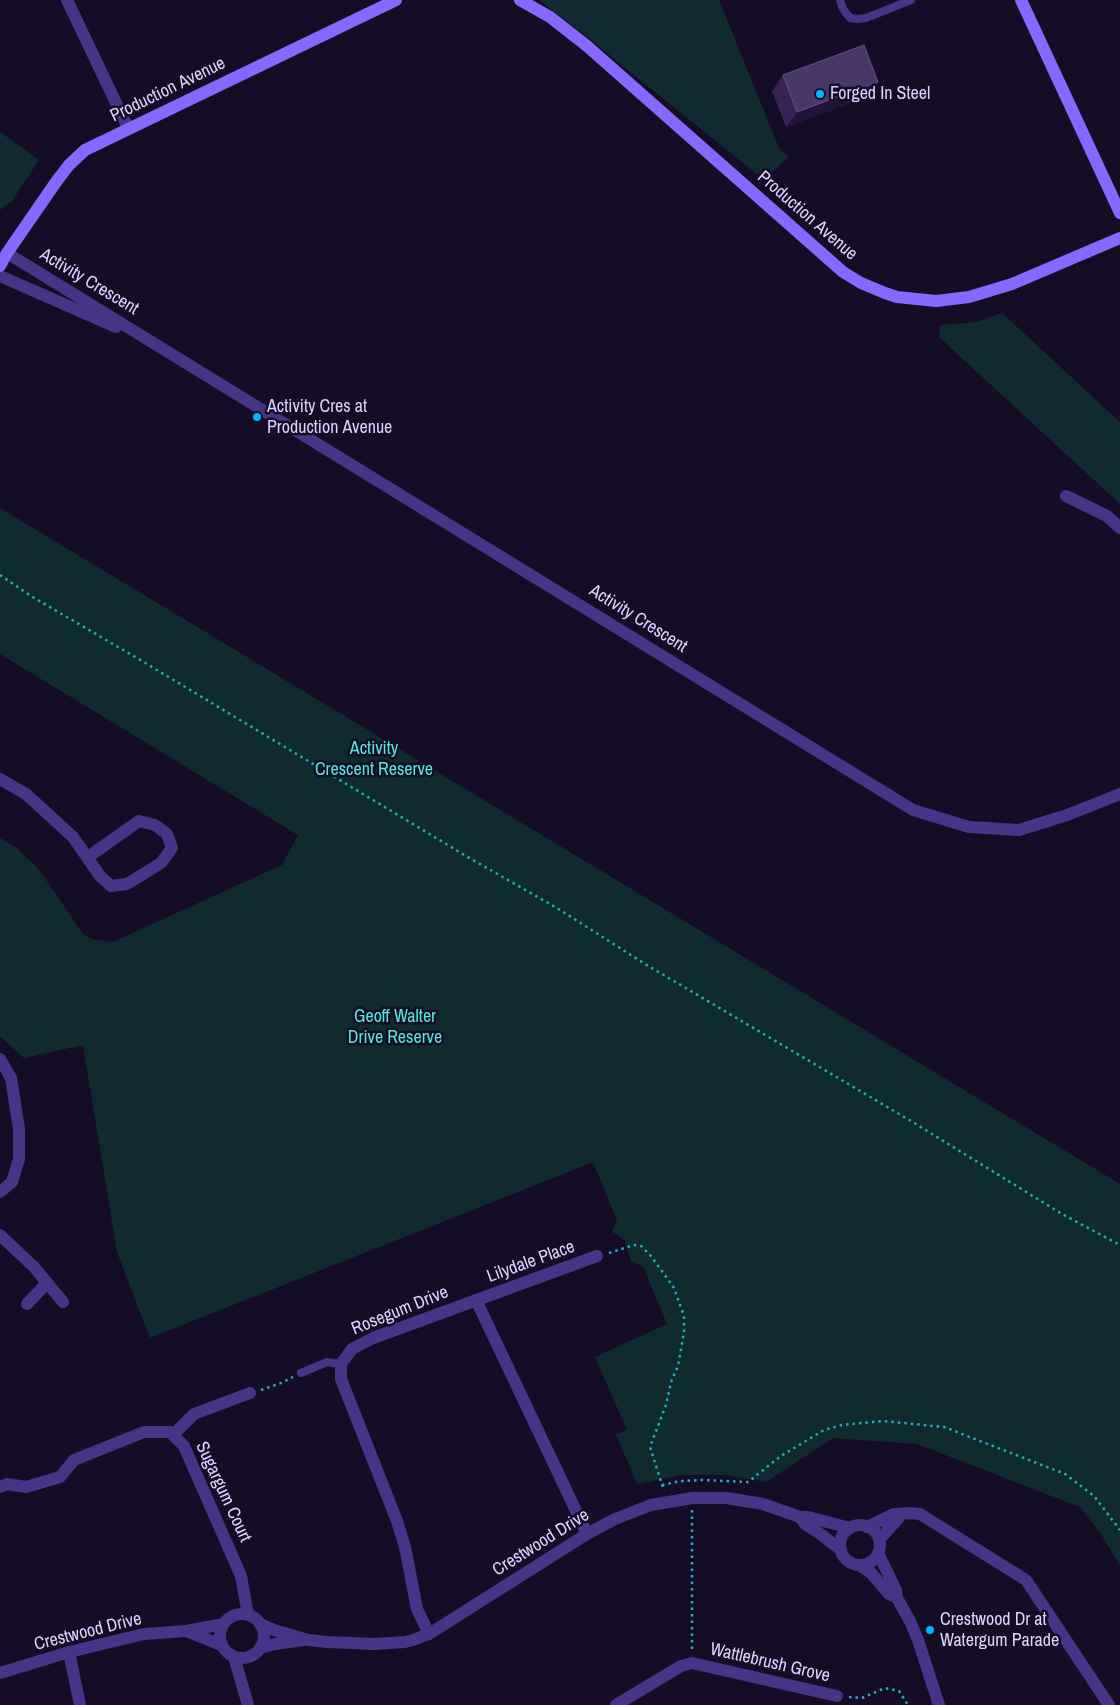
<!DOCTYPE html>
<style>
body{margin:0}
canvas{display:block;background:#150d25}
</style>
<canvas width="1120" height="1705"></canvas>
<script>
const ctx = document.querySelector('canvas').getContext('2d');
ctx.lineJoin = 'round';
function fillPath(path, color) {
  ctx.fillStyle = color;
  ctx.fill(path, 'evenodd');
}
function shape(rows) {
  const path = new Path2D();
  for (const r of rows) {
    if (r.length === 3) {
      path.moveTo(r[0] + r[2], r[1]);
      path.arc(r[0], r[1], r[2], 0, 2 * Math.PI);
      continue;
    }
    path.moveTo(r[0], r[1]);
    for (let i = 2; i < r.length; i += 2) path.lineTo(r[i], r[i + 1]);
  }
  return path;
}
function strokePath(path, color, width, dash) {
  ctx.strokeStyle = color;
  ctx.lineWidth = width;
  ctx.lineCap = dash ? 'butt' : 'round';
  ctx.setLineDash(dash || []);
  ctx.stroke(path);
}
function label(font, color, halo, rows, align = 'center') {
  ctx.font = font + ' "Archivo Narrow",sans-serif';
  ctx.lineWidth = 5;
  ctx.setLineDash([]);
  ctx.textBaseline = 'middle';
  ctx.strokeStyle = halo;
  ctx.fillStyle = color;
  for (const [text, x, y, turn = 0] of rows) {
    ctx.save();
    ctx.translate(x, y);
    ctx.rotate((+turn || 0) * Math.PI / 180);
    ctx.textAlign = isNaN(turn) ? turn : align;
    if (halo) ctx.strokeText(text, 0, 0);
    ctx.fillText(text, 0, 0);
    ctx.restore();
  }
}
fillPath(shape([
 [539,0,719,0,779,148,788,157,764,180,582,33],
 [0,132,39,160,12,201,0,210],
 [1002,313,1120,422,1120,504,939,337,940,325,977,322],
 [0,508,1120,1184,1120,1566,1101,1534,1080,1507,917,1444,833,1438,766,1482,725,1475,682,1475,637,1484,616,1434,627,1430,595,1357,667,1324,643,1266,631,1262,625,1241,612,1231,617,1220,593,1162,150,1338,117,1252,83,1045,24,1058,0,1036,0,838,14,846,38,868,83,934,91,939,113,942,282,865,298,835,0,654]
]), '#0f2b30');
strokePath(shape([
 [0,575,31,596,142,661,466,856,557,908,645,964,911,1121,1062,1214,1120,1245],
 [609,1253,634,1245,641,1246,651,1256,674,1288,684,1316,684,1332,678,1366,671,1382,666,1405,650,1447,664,1491],
 [261,1390,281,1383,293,1377],
 [662,1485,681,1481,702,1480,748,1482,781,1456,824,1430,842,1425,883,1421,944,1427,1065,1474,1094,1496,1120,1530],
 [692,1510,692,1652],
 [849,1697,862,1698,885,1688,899,1691,908,1705]
]), '#25acbf', 2.5, [2.5, 4]);
strokePath(shape([
 [840,0,843,9,850,18,857,19,866,18,911,0],
 [301,1373,327,1362,341,1364]
]), '#463488', 8);
strokePath(shape([
 [67,0,128,128],
 [7,253,913,810,969,827,1019,830,1067,815,1120,794],
 [0,276,116,327],
 [1066,496,1107,516,1120,528],
 [0,779,26,794,73,837,100,876,111,886,127,884,161,863,172,848,167,834,155,825,139,821,88,857],
 [0,1059,11,1078,19,1129,19,1159,12,1182,0,1192],
 [0,1235,34,1267,63,1302],
 [476,1300,587,1534],
 [27,1304,47,1283],
 [174,1434,194,1414,250,1393],
 [0,1487,7,1484,26,1487,60,1477,74,1460,144,1432,170,1432,184,1446,241,1576,248,1615],
 [800,1517,805,1524,819,1533,841,1550],
 [860,1545,20],
 [867,1527,894,1514,910,1513,920,1514,1026,1580,1109,1705],
 [879,1540,902,1514],
 [878,1553,896,1590,897,1598,910,1621,918,1640,939,1705],
 [859,1565,871,1573,889,1594,897,1598],
 [242,1636,22],
 [260,1624,274,1630,308,1640,327,1642,374,1644,405,1642,413,1640,429,1634,587,1534,615,1519,651,1505,692,1498,726,1498,763,1504,800,1517,808,1517,850,1528],
 [186,1631,221,1645],
 [429,1634,417,1609,405,1547,397,1521,341,1379,341,1364,352,1349,373,1338,597,1256],
 [260,1648,275,1644,304,1640],
 [69,1652,80,1705],
 [234,1657,248,1705],
 [0,1673,69,1652,144,1634,186,1631,223,1624],
 [616,1705,681,1666,692,1663,837,1696]
]), '#463488', 12);
strokePath(shape([
 [520,0,550,17,587,46,843,272,861,283,885,293,897,297,936,301,969,297,1012,284,1120,238],
 [1021,0,1120,213],
 [0,266,7,253,56,182,69,165,85,150,396,0]
]), '#8768ff', 12);
fillPath(shape([
 [783,75,867,97,786,127,772,91]
]), '#372455');
fillPath(shape([
 [878,82,867,97,786,127,797,112]
]), '#22133a');
const building = shape([
 [864,45,878,82,797,112,783,75,864,45]
]);
fillPath(building, '#493767');
strokePath(building, '#604f7f', 1);
for (const [x, y, r, color] of [
 [820,94,5,"#00b5fc"],
 [257,417,5,"#00b5fc"],
 [930,1630,5,"#00b5fc"]
]) {
  const dot = new Path2D();
  dot.arc(x, y, r, 0, 2 * Math.PI);
  ctx.fillStyle = color;
  ctx.fill(dot);
  strokePath(dot, '#150d25', 2);
}
label('18px', '#ded1ff', '#150d25', [
 ["Production Avenue",168,90,-26],
 ["Production Avenue",807,216,41],
 ["Activity Crescent",89,282,31],
 ["Activity Crescent",638,619,32],
 ["Lilydale Place",531,1262,-20],
 ["Rosegum Drive",400,1311,-22],
 ["Sugargum Court",223,1492,65],
 ["Crestwood Drive",541,1543,-32],
 ["Crestwood Drive",88,1632,-14],
 ["Wattlebrush Grove",770,1663,13]
]);
label('18px', '#ded1ff', '#150d25', [
 ["Forged In Steel",830,94],
 ["Activity Cres at",267,407],
 ["Production Avenue",267,428],
 ["Crestwood Dr at",940,1620],
 ["Watergum Parade",940,1641]
], 'left');
label('18px', '#53e9de', '#150d25', [
 ["Activity",374,749],
 ["Crescent Reserve",374,770],
 ["Geoff Walter",395,1017],
 ["Drive Reserve",395,1038]
]);
</script>
